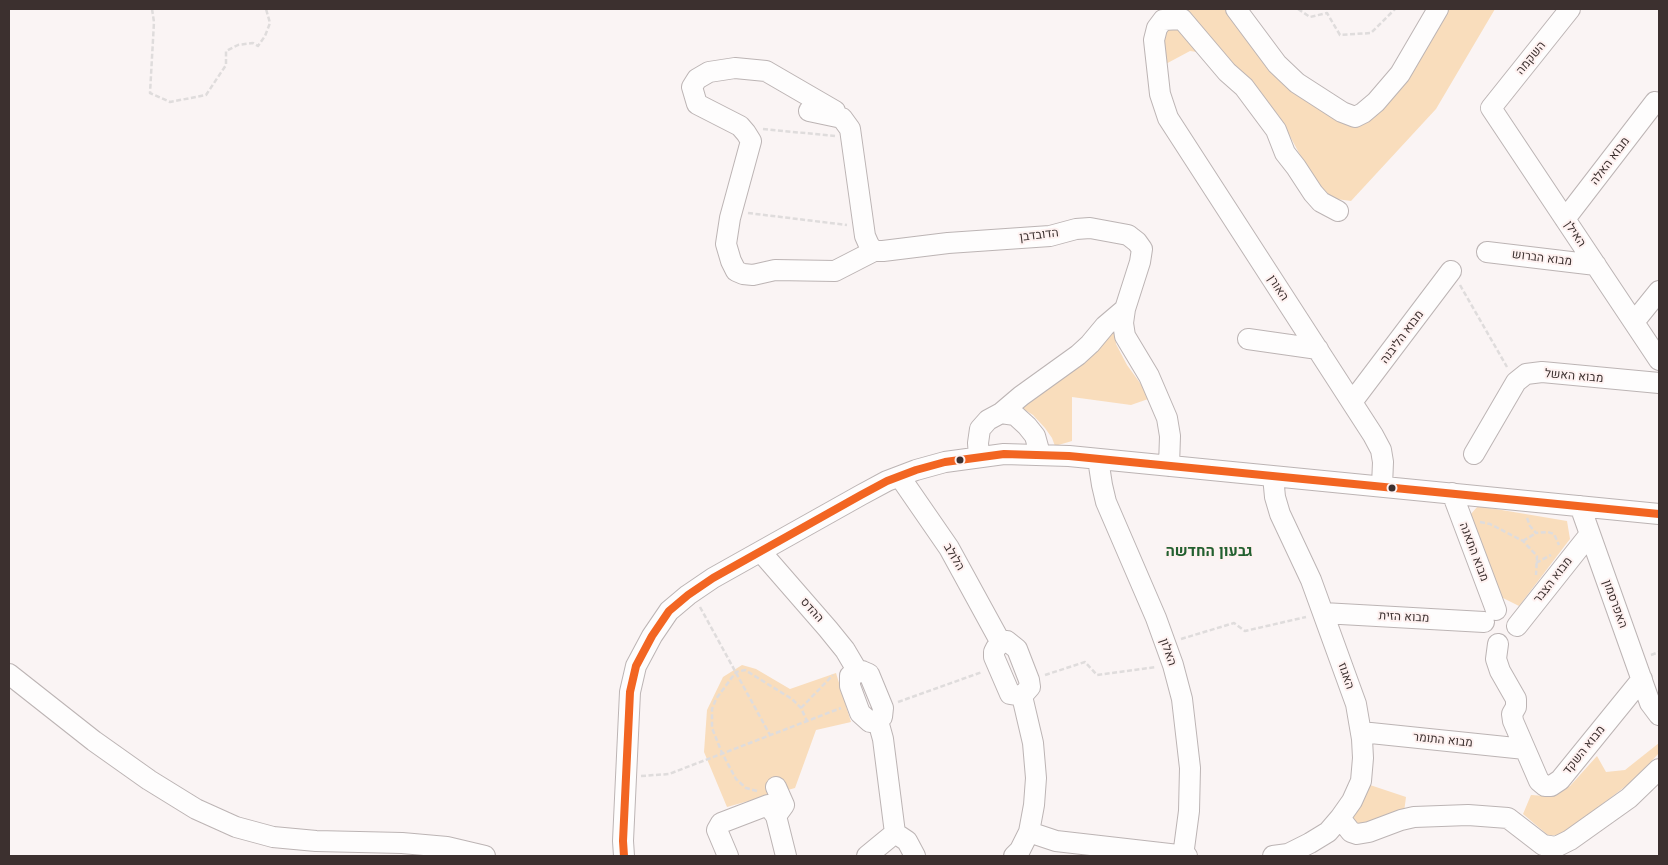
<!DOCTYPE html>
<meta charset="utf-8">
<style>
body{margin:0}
#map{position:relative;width:1668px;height:865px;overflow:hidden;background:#faf4f4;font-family:Montserrat,sans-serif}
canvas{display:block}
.frame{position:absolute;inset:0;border:10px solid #3c302f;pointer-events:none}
</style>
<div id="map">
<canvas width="1668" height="865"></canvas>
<div class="frame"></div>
</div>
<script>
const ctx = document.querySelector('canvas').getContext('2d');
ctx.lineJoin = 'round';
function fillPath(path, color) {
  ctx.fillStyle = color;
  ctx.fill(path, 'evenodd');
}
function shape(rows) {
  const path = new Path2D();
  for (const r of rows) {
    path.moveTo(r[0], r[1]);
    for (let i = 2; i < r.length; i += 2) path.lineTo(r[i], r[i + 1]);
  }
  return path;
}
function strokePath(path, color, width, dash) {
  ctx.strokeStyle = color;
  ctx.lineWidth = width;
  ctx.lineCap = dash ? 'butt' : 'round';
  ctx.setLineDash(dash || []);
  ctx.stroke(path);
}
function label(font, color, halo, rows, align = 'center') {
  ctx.font = font + ' Montserrat,Heebo,sans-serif';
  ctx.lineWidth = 4;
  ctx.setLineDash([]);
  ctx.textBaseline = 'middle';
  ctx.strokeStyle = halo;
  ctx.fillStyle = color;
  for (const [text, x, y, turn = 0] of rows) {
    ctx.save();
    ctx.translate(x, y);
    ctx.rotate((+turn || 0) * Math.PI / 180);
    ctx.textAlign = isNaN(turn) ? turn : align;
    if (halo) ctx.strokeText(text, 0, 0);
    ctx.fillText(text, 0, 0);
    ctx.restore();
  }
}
fillPath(shape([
 [1176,9,1230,9,1291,86,1342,123,1362,125,1374,118,1397,87,1448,9,1495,9,1436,109,1351,201,1329,198,1318,188,1279,116,1250,82,1204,53,1190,51,1162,66,1166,30],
 [1115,329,1116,344,1127,365,1151,398,1131,405,1072,397,1072,441,1055,446,1052,438,1045,428,1033,415,1022,408],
 [1478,506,1567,521,1570,539,1519,606,1499,596,1470,515],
 [742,665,756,669,790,689,836,673,851,722,816,730,795,788,727,807,704,752,707,710,723,677],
 [1659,743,1659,753,1635,779,1563,834,1549,836,1523,814,1531,795,1546,796,1570,786,1597,756,1606,772,1625,770],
 [1370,785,1406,797,1404,812,1355,828,1352,818]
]), '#f9ddbc');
const minor = shape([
 [1236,9,1277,64,1297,83,1342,112,1355,117,1363,113,1376,102,1400,74,1438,9],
 [1570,9,1491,108,1659,360],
 [809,111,842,118,850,129,865,236,869,245,874,251,883,251,948,243,1050,236,1076,229,1090,228,1128,235,1137,242,1142,249,1140,262,1125,309,1123,323,1125,336,1149,376,1167,418,1170,436,1169,466],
 [835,111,766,71,735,68,709,72,697,79,692,87,697,104,740,126,746,133,751,141,730,218,726,244,731,261,736,271,743,274,753,275,775,270,835,271,874,251],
 [1338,211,1321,202,1313,193,1296,167,1285,153,1276,130,1244,87,1227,72,1182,19,1163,20,1157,28,1154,40,1160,94,1168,118,1373,435,1381,450,1383,462,1382,486],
 [1565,219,1655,102],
 [1487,252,1596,265],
 [1634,322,1659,291],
 [1248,339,1318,349],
 [1352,402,1451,271],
 [1001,413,1021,396,1078,355,1090,344,1105,326,1125,309],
 [1474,454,1516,382,1526,374,1542,372,1659,383],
 [979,457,978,443,980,429,988,420,1001,413,1015,415,1027,426,1035,436,1040,454],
 [1098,459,1102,485,1106,502,1156,618,1173,665,1182,699,1190,768,1189,811,1183,856],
 [900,477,949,548,1001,643],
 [1452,493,1496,610],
 [1580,506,1650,703,1659,715],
 [761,552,828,629,845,650,858,672],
 [1323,613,1484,622],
 [1517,626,1590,534],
 [1007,641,1017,649,1029,680,1030,687,1022,696,1010,694,994,657,994,652,996,648,1001,643,1007,641],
 [1498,644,1496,659,1500,671,1516,699,1516,707,1512,714,1513,721,1539,781,1545,786,1551,786,1560,780,1642,679],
 [862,671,869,674,883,708,882,717,876,722,870,722,860,713,850,686,850,676,862,671],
 [9,674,94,741,149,780,196,809,236,827,273,837,316,841,402,843,447,847,485,856],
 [1361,732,1525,749],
 [776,816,784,805,776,787],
 [1340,818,1351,832,1357,834,1369,832,1401,820,1414,817,1468,815,1508,818,1543,845,1556,847,1570,840,1629,798,1659,769],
 [1029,832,1056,841,1187,856],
 [895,833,907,841,915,856],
 [624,856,623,841,630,692,636,666,652,636,669,611,688,595,713,578,861,495,887,481,916,470,945,462,1004,454,1069,456,1659,514],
 [728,856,717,830,721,823,768,805,776,816,786,856],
 [867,856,895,833,883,739,878,721],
 [1014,856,1020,850,1029,832,1034,805,1036,778,1033,743,1022,696],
 [1273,856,1288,854,1310,843,1328,832,1340,818,1352,801,1361,781,1363,758,1362,739,1356,704,1311,580,1280,514,1275,497,1273,476]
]);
strokePath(minor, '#bcb4b4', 22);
strokePath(shape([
 [152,9,154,22,150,93,170,102,206,95,226,65,226,51,238,45,253,43,258,46,265,36,270,23,266,9],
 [1298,9,1310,17,1327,13,1340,35,1371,33,1395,9],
 [763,129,835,136],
 [748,213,847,225],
 [1460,285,1507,367],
 [1527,518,1530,526,1536,533,1548,532,1554,534,1559,545],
 [1480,522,1490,524,1523,541,1537,556,1536,575],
 [1523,541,1536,533],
 [1536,563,1551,555],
 [700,607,770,735],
 [1181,639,1234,623,1245,631,1306,617],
 [1651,655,1659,652],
 [1045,675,1085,662,1097,675,1156,667],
 [898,702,982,672],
 [801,708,833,675],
 [641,776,669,774,841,708],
 [757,791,746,788,736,779,722,753,712,728,712,709,716,699,736,672,745,670,792,699,801,708,807,721]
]), '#dfdcdc', 2.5, [5, 2.5]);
strokePath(minor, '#fefdfd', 20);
strokePath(shape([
 [624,856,623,841,630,692,636,666,652,636,669,611,688,595,713,578,861,495,887,481,916,470,945,462,1004,454,1069,456,1659,514]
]), '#f26522', 8);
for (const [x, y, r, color] of [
 [960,460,4.5,"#3c302f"],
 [1392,488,4.5,"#3c302f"]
]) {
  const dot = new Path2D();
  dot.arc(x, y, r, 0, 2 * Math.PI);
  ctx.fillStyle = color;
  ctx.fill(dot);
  strokePath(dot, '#fef1f0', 2);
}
label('12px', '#3c302f', '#fef1f0', [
 ["השקמה",1531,58,-51],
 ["מבוא האלה",1610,161,-53],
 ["האילן",1575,234,56],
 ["הדובדבן",1039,235,-7],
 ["מבוא הברוש",1542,258,7],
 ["האורן",1278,288,57],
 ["מבוא הליבנה",1402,337,-53],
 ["מבוא האשל",1574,376,5],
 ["מבוא התאנה",1474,552,69],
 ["הלולב",954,557,59],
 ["מבוא הצבר",1553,580,-52],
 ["האפרסמון",1615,604,70],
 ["ההדס",812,610,48],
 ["מבוא הזית",1404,617,3],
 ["האלון",1168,652,71],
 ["האגוז",1346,676,71],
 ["מבוא התומר",1443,740,6],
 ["מבוא השקד",1584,750,-51]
]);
label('bold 15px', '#236030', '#fef1f0', [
 ["גבעון החדשה",1209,552]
]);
</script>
